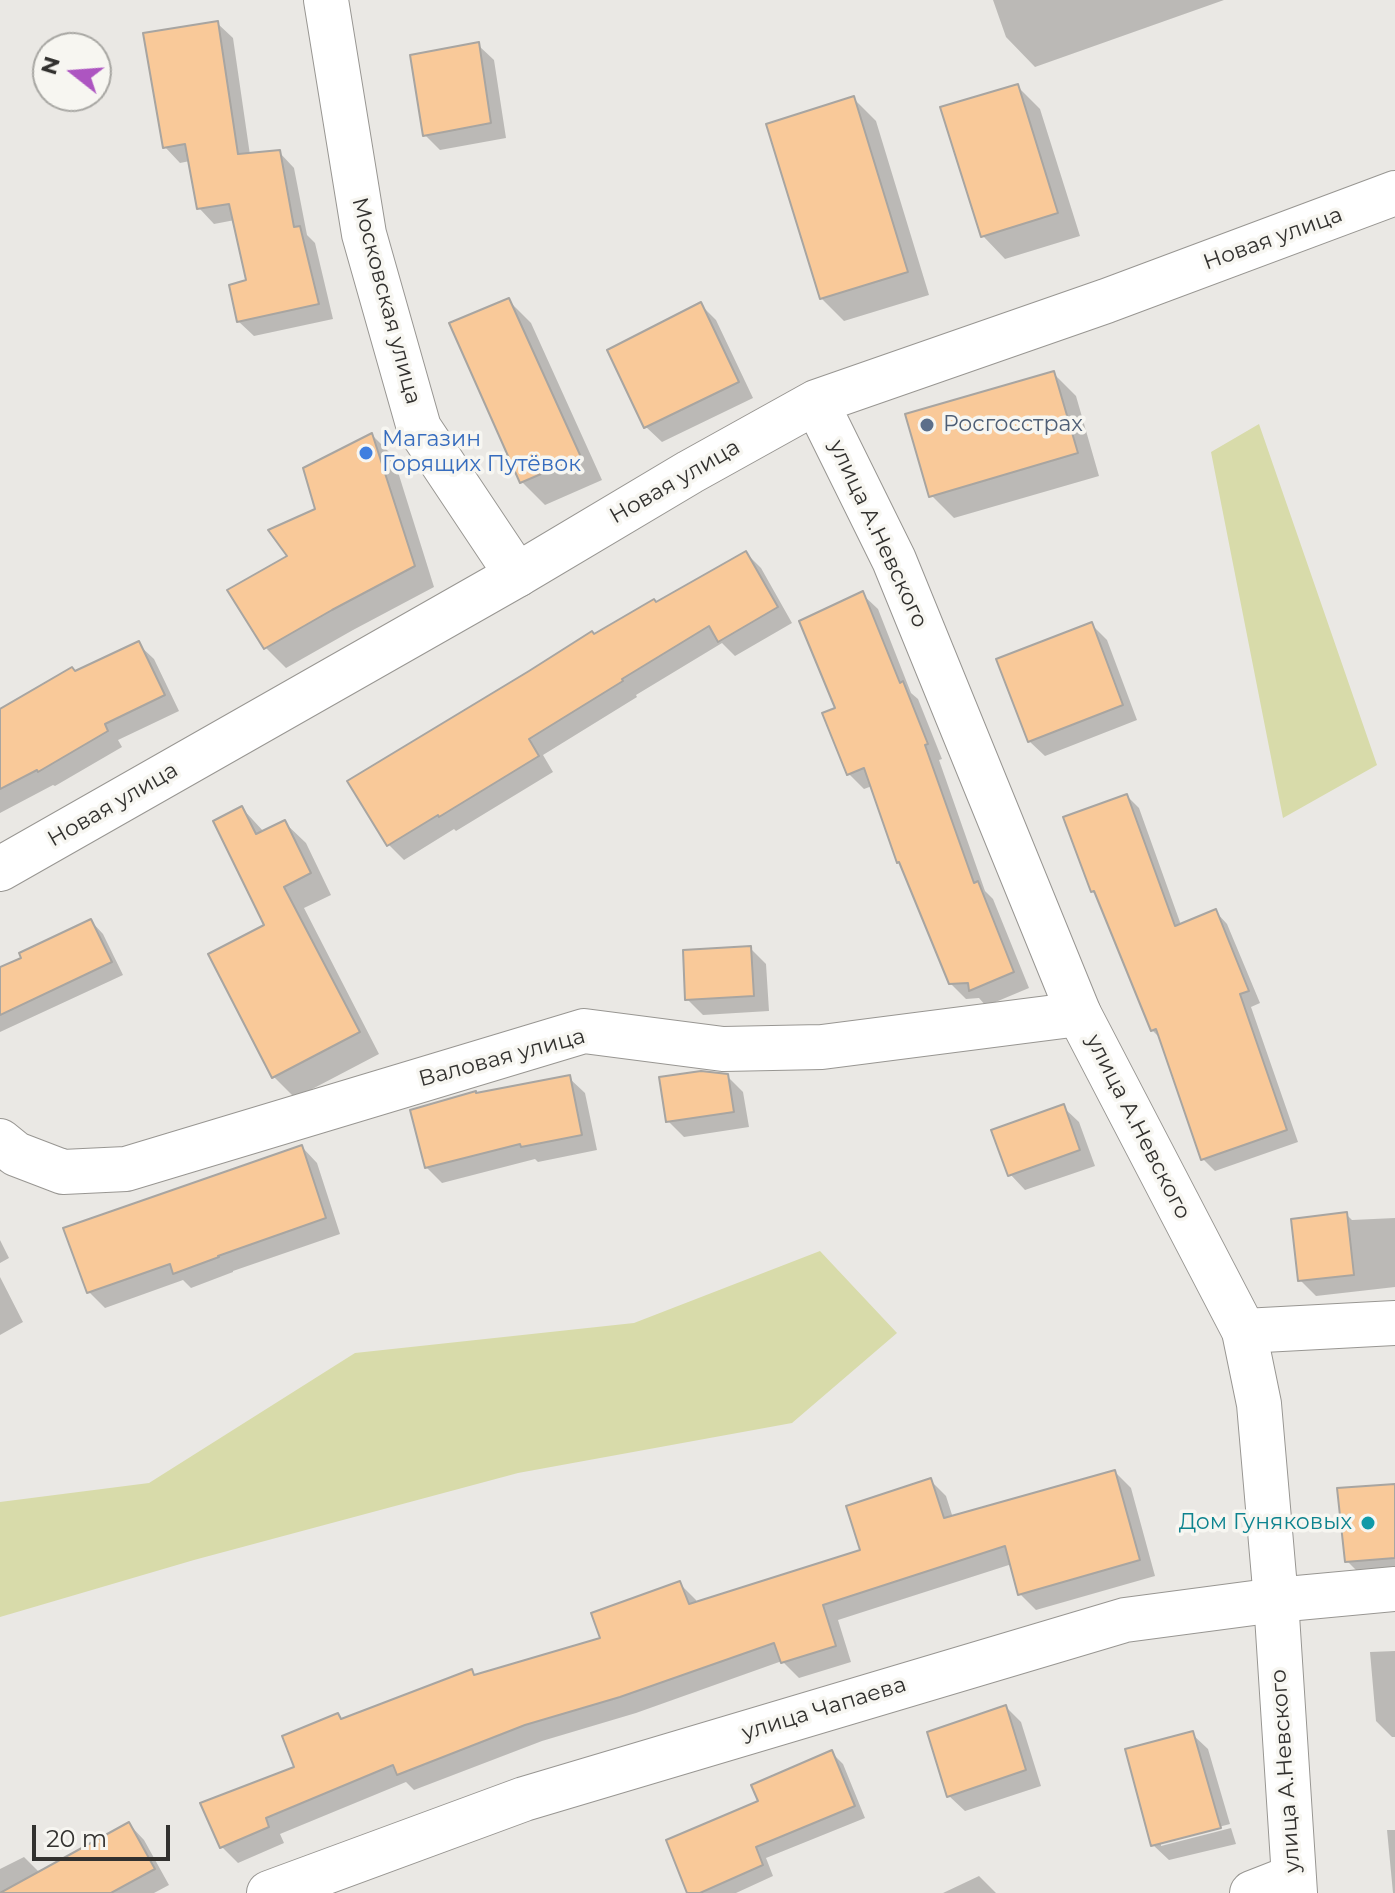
<!DOCTYPE html>
<meta charset="utf-8">
<style>
body{margin:0}
#map{position:relative;width:1395px;height:1893px;overflow:hidden;background:#eae8e4;font-family:Montserrat,sans-serif}
canvas{display:block}
.north{position:absolute;left:32px;top:32px;width:80px;height:80px;box-sizing:border-box;background:#f7f6f1;border:2px solid #a8a7a3;border-radius:50%;rotate:287deg;font-size:22px;font-weight:700;line-height:32px;text-align:center;color:#32312f}
.north::after{content:'';display:block;margin:auto;width:28px;height:36px;background:#ad55c1;clip-path:polygon(50% 0,100% 100%,50% 72%,0 100%)}
.scale{position:absolute;left:32px;top:1825px;width:138px;height:36px;box-sizing:border-box;border:4px solid #32312f;border-top:0;padding-left:10px;font-size:24px;line-height:28px;white-space:nowrap;color:#32312f;-webkit-text-stroke:6px #f7f6f1;paint-order:stroke}
</style>
<div id="map">
<canvas width="1395" height="1893"></canvas>
<div class="north">N</div>
<div class="scale">20 m</div>
</div>
<script>
const ctx = document.querySelector('canvas').getContext('2d');
ctx.lineJoin = 'round';
function fillPath(path, color) {
  ctx.fillStyle = color;
  ctx.fill(path, 'evenodd');
}
function shape(rows) {
  const path = new Path2D();
  for (const r of rows) {
    path.moveTo(r[0], r[1]);
    for (let i = 2; i < r.length; i += 2) path.lineTo(r[i], r[i + 1]);
  }
  return path;
}
function strokePath(path, color, width, dash) {
  ctx.strokeStyle = color;
  ctx.lineWidth = width;
  ctx.lineCap = dash ? 'butt' : 'round';
  ctx.setLineDash(dash || []);
  ctx.stroke(path);
}
function label(font, color, halo, rows, align = 'center') {
  ctx.font = font + ' Montserrat,sans-serif';
  ctx.lineWidth = 7;
  ctx.setLineDash([]);
  ctx.textBaseline = 'middle';
  ctx.strokeStyle = halo;
  ctx.fillStyle = color;
  for (const [text, x, y, turn = 0] of rows) {
    ctx.save();
    ctx.translate(x, y);
    ctx.rotate((+turn || 0) * Math.PI / 180);
    ctx.textAlign = isNaN(turn) ? turn : align;
    if (halo) ctx.strokeText(text, 0, 0);
    ctx.fillText(text, 0, 0);
    ctx.restore();
  }
}
fillPath(shape([
 [1259,424,1377,765,1283,818,1211,452],
 [820,1251,897,1333,792,1423,518,1473,194,1560,0,1617,0,1502,149,1483,355,1353,634,1323]
]), '#d8dbaa');
fillPath(shape([
 [993,0,1224,0,1035,67,1006,37],
 [217,23,233,38,250,155,279,152,294,168,307,235,315,243,333,319,254,336,238,321,248,282,235,220,214,224,199,208,190,161,180,163,165,147],
 [478,45,494,60,506,138,440,150,425,135],
 [1017,86,1040,109,1080,236,1005,259,983,236],
 [854,99,876,121,929,295,844,321,821,298],
 [508,300,531,323,602,480,545,505,522,482],
 [701,305,716,320,753,398,662,442,646,427],
 [1053,373,1076,396,1099,476,954,518,931,495],
 [372,435,393,456,434,587,353,630,286,668,266,648,290,557,318,510],
 [746,553,761,568,792,623,735,656,722,643,636,695,637,697,543,755,553,772,456,831,454,829,404,860,388,844,595,636,657,604],
 [862,594,878,609,911,693,918,699,942,759,939,760,985,891,993,899,1029,988,986,1006,979,998,966,999,950,983,904,867,899,862,872,786,864,789,849,774,838,709],
 [1091,624,1107,640,1137,720,1045,756,1029,741],
 [138,644,154,659,179,711,118,740,122,747,55,786,53,785,0,813,0,711],
 [1127,796,1139,808,1181,925,1215,911,1227,924,1260,1003,1251,1007,1298,1142,1215,1171,1203,1159,1162,1040,1152,1030,1099,898,1092,891],
 [242,808,264,832,284,822,306,843,331,895,304,908,379,1054,295,1098,274,1077,267,926],
 [91,921,103,934,123,975,0,1032,0,969],
 [750,948,766,964,769,1011,703,1015,687,999],
 [727,1076,743,1092,749,1127,684,1137,668,1121],
 [569,1078,585,1093,597,1150,538,1162,535,1159,442,1183,426,1167],
 [1063,1107,1079,1122,1095,1166,1025,1190,1010,1174],
 [302,1147,317,1163,340,1234,233,1271,233,1272,191,1288,183,1280,105,1308,89,1292],
 [1347,1215,1352,1220,1395,1218,1395,1287,1316,1296,1300,1280],
 [0,1240,9,1258,0,1263],
 [0,1277,23,1322,0,1335],
 [1115,1472,1131,1488,1155,1576,1036,1610,1020,1594,1012,1564,838,1620,851,1662,799,1678,782,1661,636,1713,542,1741,414,1790,406,1782,280,1834,284,1843,238,1863,222,1847,297,1768,338,1715,343,1720,471,1671,477,1676,602,1639,680,1584,696,1600,697,1604,862,1551,930,1480,946,1496,953,1518],
 [1395,1486,1395,1574,1363,1577,1347,1561],
 [1395,1651,1395,1737,1392,1737,1376,1721,1370,1652],
 [1006,1707,1021,1722,1041,1786,965,1811,949,1796],
 [1192,1734,1208,1749,1230,1824,1161,1842,1161,1846,1231,1828,1236,1844,1169,1860,1153,1845],
 [832,1753,843,1764,865,1818,766,1858,773,1876,736,1893,689,1893,760,1802],
 [129,1824,144,1840,169,1885,154,1893,0,1893,0,1869,24,1857,40,1873],
 [1387,1830,1395,1830,1395,1893,1393,1893],
 [979,1876,996,1893,943,1893]
]), '#0003');
const building = shape([
 [218,21,238,154,280,150,294,227,300,226,319,304,237,322,229,285,246,280,229,204,197,209,185,144,163,148,143,33,218,21],
 [479,42,491,123,423,136,410,55,479,42],
 [1018,84,1058,213,981,237,940,107,1018,84],
 [854,96,908,272,820,299,766,124,854,96],
 [509,298,581,457,520,483,449,323,509,298],
 [701,302,739,382,644,428,607,350,701,302],
 [1054,371,1078,453,929,497,905,414,1054,371],
 [372,433,415,566,332,610,264,649,227,590,287,556,268,530,315,509,303,468,372,433],
 [746,551,778,607,718,642,709,626,622,679,623,681,529,739,539,756,439,817,438,815,387,846,347,781,529,671,592,631,594,634,654,599,656,602,746,551],
 [863,591,900,683,903,681,928,744,925,745,974,883,978,881,1014,972,969,991,968,983,949,984,899,862,897,863,864,768,847,775,822,713,835,708,799,621,863,591],
 [1092,622,1123,705,1028,742,996,659,1092,622],
 [139,641,165,695,105,724,108,731,38,772,37,770,0,789,0,709,72,667,75,671,139,641],
 [1127,794,1175,926,1216,909,1249,991,1240,994,1287,1130,1201,1160,1156,1029,1151,1031,1094,891,1091,892,1063,817,1127,794],
 [242,806,256,834,285,820,311,873,284,887,360,1032,272,1078,208,954,264,925,213,821,242,806],
 [91,919,112,962,0,1015,0,967,21,958,19,953,91,919],
 [751,946,754,996,685,1000,683,950,751,946],
 [701,1071,728,1074,734,1112,666,1122,659,1077,701,1071],
 [570,1075,582,1135,521,1147,520,1144,425,1168,410,1110,476,1091,476,1093,570,1075],
 [1064,1104,1080,1150,1008,1176,991,1130,1064,1104],
 [302,1145,326,1218,218,1256,219,1257,173,1274,170,1264,87,1293,63,1228,302,1145],
 [1347,1212,1354,1275,1298,1281,1291,1219,1347,1212],
 [1115,1470,1140,1560,1018,1595,1005,1546,823,1605,836,1646,781,1663,774,1643,620,1697,525,1725,397,1775,393,1765,266,1818,269,1827,220,1848,200,1803,294,1767,282,1736,338,1713,341,1719,472,1669,474,1675,600,1638,591,1613,680,1581,689,1604,860,1550,846,1506,931,1478,944,1518,1115,1470],
 [1395,1484,1395,1558,1345,1562,1337,1488,1395,1484],
 [1006,1705,1026,1770,947,1797,927,1732,1006,1705],
 [1193,1731,1221,1828,1151,1846,1125,1749,1193,1731],
 [832,1750,855,1806,756,1847,763,1865,700,1893,687,1893,666,1840,758,1801,751,1785,832,1750],
 [129,1822,155,1869,111,1893,0,1893,129,1822]
]);
fillPath(building, '#f9c999');
strokePath(building, '#a8a5a1', 2);
const minor = shape([
 [326,0,364,234,419,428,517,575],
 [0,1141,16,1154,63,1172,126,1169,584,1031,723,1049,822,1047,1079,1014],
 [1244,1331,1395,1323],
 [269,1893,524,1799,1125,1620,1276,1600,1395,1589],
 [1252,1893,1293,1877]
]);
const tertiary = shape([
 [816,402,894,560,1079,1014,1244,1331,1259,1404,1276,1600,1295,1893],
 [0,869,517,575,690,472,816,402,1106,301,1395,193]
]);
strokePath(minor, '#989692', 46);
strokePath(tertiary, '#989692', 46);
strokePath(minor, '#fff', 44);
strokePath(tertiary, '#fff', 44);
for (const [x, y, r, color] of [
 [927,425,8,"#5c6f8a"],
 [366,453,8,"#3f7fe0"],
 [1368,1523,8,"#0f9aa8"]
]) {
  const dot = new Path2D();
  dot.arc(x, y, r, 0, 2 * Math.PI);
  ctx.fillStyle = color;
  ctx.fill(dot);
  strokePath(dot, '#f7f6f1', 3);
}
label('22px', '#32312f', '#f7f6f1', [
 ["Новая улица",1273,239,-20],
 ["Московская улица",386,301,75],
 ["Новая улица",675,482,-30],
 ["улица А.Невского",878,534,65],
 ["Новая улица",113,805,-30],
 ["Валовая улица",502,1058,-15],
 ["улица А.Невского",1138,1127,63],
 ["улица Чапаева",824,1709,-17],
 ["улица А.Невского",1286,1771,-94]
]);
label('22px', '#4e5e75', '#f7f6f1', [
 ["Росгосстрах",943,425]
], 'left');
label('22px', '#366cbe', '#f7f6f1', [
 ["Магазин",382,440],
 ["Горящих Путёвок",382,465]
], 'left');
label('22px', '#0d838f', '#f7f6f1', [
 ["Дом Гуняковых",1352,1523]
], 'right');
</script>
